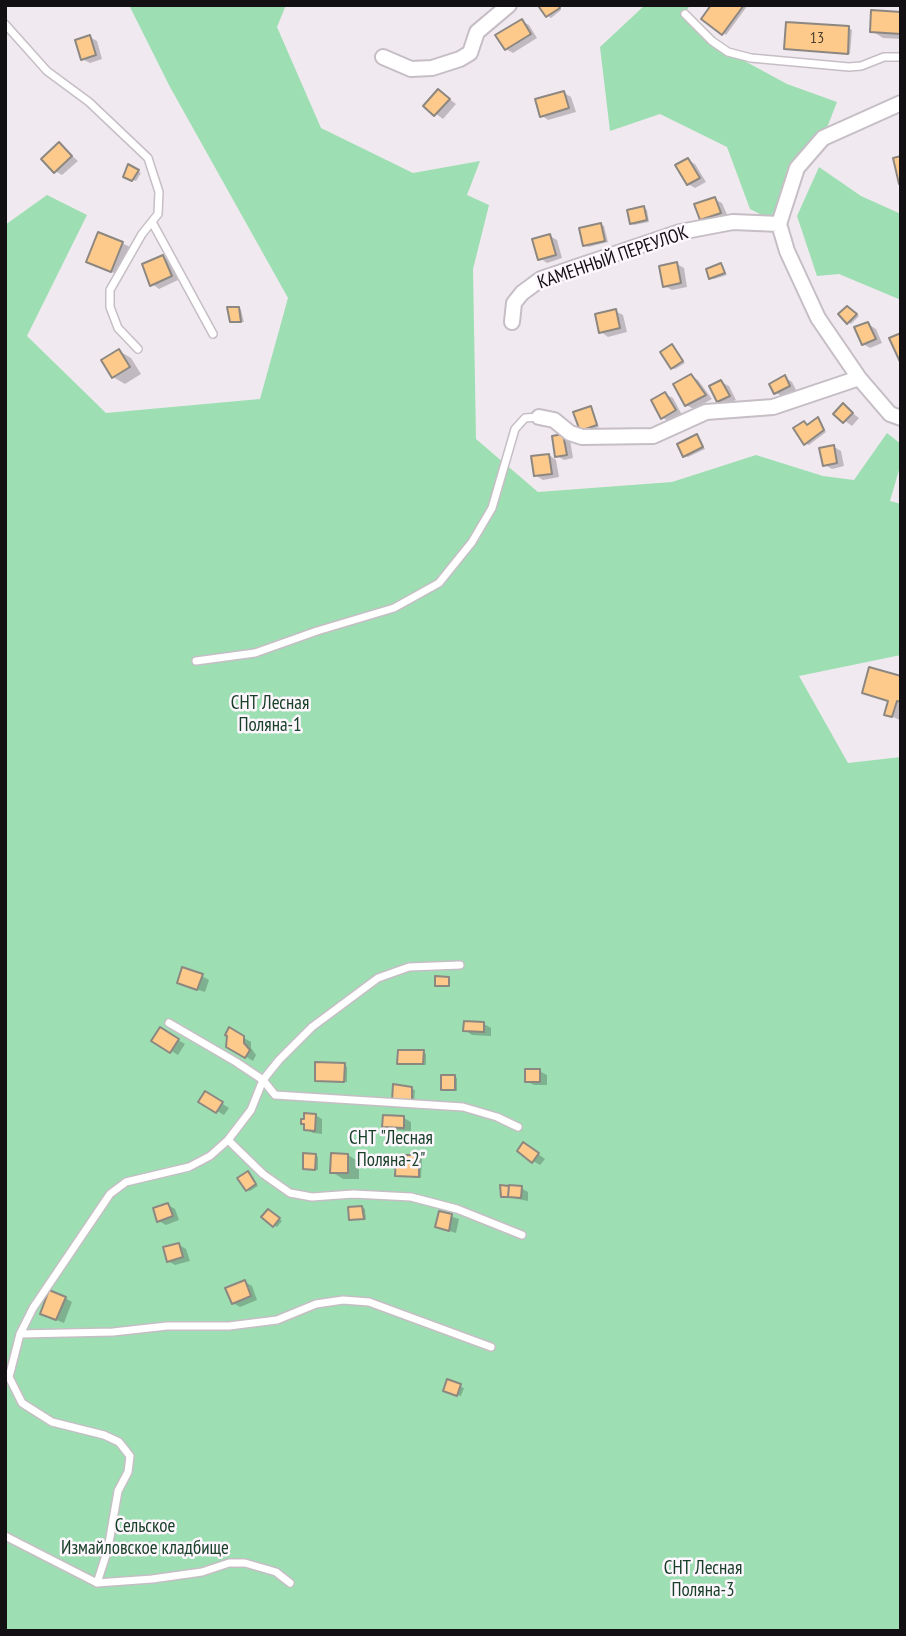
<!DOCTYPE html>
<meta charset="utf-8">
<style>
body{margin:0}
#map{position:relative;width:906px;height:1636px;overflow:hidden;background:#f1e9f0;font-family:"PT Sans Narrow",sans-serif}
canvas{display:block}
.frame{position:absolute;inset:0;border:7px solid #121012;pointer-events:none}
</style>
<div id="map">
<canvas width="906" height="1636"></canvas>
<div class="frame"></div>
</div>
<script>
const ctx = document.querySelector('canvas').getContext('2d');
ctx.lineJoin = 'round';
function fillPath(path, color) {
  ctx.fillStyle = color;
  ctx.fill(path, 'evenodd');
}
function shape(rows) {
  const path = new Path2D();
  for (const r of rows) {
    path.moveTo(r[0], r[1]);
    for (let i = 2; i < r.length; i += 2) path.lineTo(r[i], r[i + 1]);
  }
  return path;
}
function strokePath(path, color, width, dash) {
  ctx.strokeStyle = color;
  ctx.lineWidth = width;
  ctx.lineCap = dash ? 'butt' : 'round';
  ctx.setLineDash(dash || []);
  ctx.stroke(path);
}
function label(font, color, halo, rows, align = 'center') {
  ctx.font = font + ' "PT Sans Narrow",sans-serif';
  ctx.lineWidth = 5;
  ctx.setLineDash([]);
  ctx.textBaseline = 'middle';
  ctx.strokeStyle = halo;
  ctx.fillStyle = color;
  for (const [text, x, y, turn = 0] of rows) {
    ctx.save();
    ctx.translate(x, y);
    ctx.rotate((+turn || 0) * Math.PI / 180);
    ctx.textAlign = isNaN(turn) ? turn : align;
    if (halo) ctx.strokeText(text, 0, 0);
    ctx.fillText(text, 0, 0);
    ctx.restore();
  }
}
fillPath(shape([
 [129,5,286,5,277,27,321,128,413,173,480,161,467,195,489,205,473,269,476,439,538,492,672,482,756,455,823,476,854,480,887,433,901,444,901,463,890,501,901,504,901,655,799,676,848,763,901,757,901,1631,5,1631,5,225,47,195,87,215,27,336,106,413,260,399,288,298,170,87],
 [645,5,690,5,685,13,728,52,787,84,837,102,823,138,797,168,779,224,750,209,727,147,660,114,610,131,600,47],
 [819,167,861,196,901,214,901,300,839,274,817,276,797,216]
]), '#9edeb3');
fillPath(shape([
 [558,5,561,10,551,18,548,16],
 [713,5,748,5,726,35,723,33],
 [901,14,901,39,883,38,872,31],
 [522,21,529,25,537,38,513,53,506,49],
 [849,28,852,30,850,54,786,48],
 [90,37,97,41,102,59,90,63,82,59],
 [439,91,456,104,443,119,425,106],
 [564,93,571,97,576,112,548,120,541,115],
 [59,144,78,161,62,175,55,171],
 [688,160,695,164,706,182,695,188,688,184],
 [129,167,141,173,136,181,128,178],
 [714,199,722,203,728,217,709,223,702,219],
 [644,208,647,210,649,222,634,225,631,223],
 [601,225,604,226,608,242,588,247,585,245],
 [550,236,557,240,562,258,547,263,540,258],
 [122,243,130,247,119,275,96,266],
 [163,257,170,261,178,280,159,289,152,284],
 [677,264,684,268,687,287,672,290,665,286],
 [721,265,727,275,714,279,711,278],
 [238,308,241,310,244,322,234,323,231,321],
 [851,310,859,316,851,324,848,322],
 [615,311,623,315,627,332,608,337,601,332],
 [868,324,876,329,882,343,870,348,863,344],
 [672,346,685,363,675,369,672,368],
 [119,351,131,358,141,374,125,384,113,377],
 [691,376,698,380,712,399,694,409,686,405],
 [784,377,792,382,796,390,783,397,775,392],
 [721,382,729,386,736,400,726,405,718,401],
 [665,394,673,398,682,415,670,422,663,418],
 [843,406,859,418,852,426,836,414],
 [590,408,593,410,599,427,585,432,581,430],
 [819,419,826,432,809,445,806,444,804,423,808,427],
 [563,436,570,440,573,458,564,460,557,456],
 [697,436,705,449,688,457,685,456],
 [834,447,841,451,844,466,832,469,825,465],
 [549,455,556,460,559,477,543,480,535,475],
 [901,676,901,716,900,720,886,714,889,702,864,693],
 [202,976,209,980,205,992,186,986],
 [484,1024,491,1028,491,1036,472,1035,465,1030],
 [160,1030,185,1044,178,1055,154,1040],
 [230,1030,251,1042,251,1048,256,1055,253,1061,228,1046],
 [423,1052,426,1054,426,1065,399,1063],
 [344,1065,347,1067,347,1082,316,1080],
 [539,1071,547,1075,547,1085,534,1085,526,1081],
 [454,1077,457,1078,457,1091,443,1089],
 [394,1086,415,1090,414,1103],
 [205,1093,229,1108,224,1115,201,1101],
 [315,1115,322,1119,322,1134,313,1133,306,1129],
 [404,1118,411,1122,411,1131,391,1130,384,1126],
 [531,1149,545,1159,540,1165,533,1161],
 [315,1155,318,1157,318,1170,304,1168],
 [348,1155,359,1162,359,1179,343,1179,332,1172],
 [419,1157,422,1159,421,1178,397,1175],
 [248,1173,258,1186,250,1191,247,1190],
 [521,1188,528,1192,528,1201,503,1196],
 [168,1205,175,1209,179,1220,166,1225,159,1221],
 [362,1207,365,1209,366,1220,351,1219],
 [272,1213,282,1221,277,1227,274,1225],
 [440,1213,459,1219,456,1233,437,1227],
 [179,1245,186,1249,190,1261,175,1265,168,1261],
 [245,1282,252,1286,257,1300,240,1307,233,1303],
 [65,1298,72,1302,64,1323,49,1317],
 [448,1382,464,1388,461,1396,448,1392]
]), '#0003');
const building = shape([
 [541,5,558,5,560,8,546,17,539,7,541,5],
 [711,5,744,5,722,35,701,19,711,5],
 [871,10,901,12,901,34,870,32,871,10],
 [522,19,531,34,505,50,495,35,522,19],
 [786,22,849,26,848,54,784,49,786,22],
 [90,35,96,55,81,60,75,40,90,35],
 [438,89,450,99,434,116,423,106,438,89],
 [564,91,569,108,540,117,535,99,564,91],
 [59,142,72,156,54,173,41,159,59,142],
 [901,156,901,184,899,184,893,158,901,156],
 [688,158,700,178,687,185,675,165,688,158],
 [128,164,139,170,132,181,123,177,128,164],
 [715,197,721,213,700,220,694,204,715,197],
 [644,206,647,220,630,224,627,210,644,206],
 [601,223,605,241,583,246,579,228,601,223],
 [98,232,123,242,111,272,86,262,98,232],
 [550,234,556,255,538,260,532,239,550,234],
 [163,255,172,276,150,286,142,264,163,255],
 [677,262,681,283,663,287,659,266,677,262],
 [721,263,725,273,709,279,706,269,721,263],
 [847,306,857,314,847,324,838,314,847,306],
 [227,307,239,307,241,322,230,322,227,307],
 [616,309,620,328,599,333,595,314,616,309],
 [868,322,876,339,862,345,854,327,868,322],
 [901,333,901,364,889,338,901,333],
 [672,344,683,361,671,369,660,352,672,344],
 [119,349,130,367,112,378,101,360,119,349],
 [691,374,706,395,685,406,673,384,691,374],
 [785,375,790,386,774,394,769,384,785,375],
 [721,380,730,396,717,402,709,386,721,380],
 [665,392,676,410,661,419,651,400,665,392],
 [843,403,853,413,843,423,833,414,843,403],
 [591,406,597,425,580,431,573,412,591,406],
 [818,417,824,430,804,445,793,428,804,421,807,425,818,417],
 [563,434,567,455,555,457,552,436,563,434],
 [697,434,703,447,683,457,677,444,697,434],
 [834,445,837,463,823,466,819,448,834,445],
 [549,454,552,474,534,476,531,456,549,454],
 [869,667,901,676,901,702,897,701,892,717,884,715,888,701,862,693,869,667],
 [182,967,203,974,197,990,177,983,182,967],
 [435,976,449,977,449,986,435,986,435,976],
 [464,1021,484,1022,484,1032,463,1031,464,1021],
 [160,1027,179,1039,170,1053,151,1041,160,1027],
 [229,1027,244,1036,244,1043,250,1050,245,1058,226,1047,227,1036,225,1035,229,1027],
 [398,1050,424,1050,423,1064,397,1064,398,1050],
 [315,1062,345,1063,344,1082,315,1081,315,1062],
 [525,1069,540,1069,540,1082,525,1082,525,1069],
 [441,1075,455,1075,455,1090,441,1090,441,1075],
 [393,1084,412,1087,412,1102,392,1101,393,1084],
 [205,1091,223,1102,216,1113,198,1102,205,1091],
 [304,1113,316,1114,315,1131,304,1130,304,1124,301,1124,301,1119,304,1119,304,1113],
 [383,1115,404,1116,404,1128,382,1127,383,1115],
 [523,1142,539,1153,532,1163,517,1151,523,1142],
 [303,1153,316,1154,315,1170,303,1169,303,1153],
 [331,1153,348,1154,348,1173,330,1173,331,1153],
 [396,1155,419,1155,419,1177,395,1176,396,1155],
 [248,1171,256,1184,246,1191,237,1178,248,1171],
 [500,1185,509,1186,508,1197,501,1197,500,1185],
 [509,1185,522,1186,521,1198,508,1197,509,1185],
 [168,1203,173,1216,157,1222,153,1208,168,1203],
 [362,1206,364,1219,349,1220,348,1207,362,1206],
 [268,1209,280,1218,273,1227,261,1217,268,1209],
 [439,1211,452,1214,449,1231,435,1227,439,1211],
 [179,1243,183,1257,167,1262,163,1247,179,1243],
 [245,1280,251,1296,232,1304,225,1288,245,1280],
 [49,1290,66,1297,56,1320,40,1314,49,1290],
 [447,1379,461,1384,457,1396,443,1391,447,1379]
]);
fillPath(building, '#fdca8b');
strokePath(building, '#8d8781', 2);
const service = shape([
 [685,14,712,41,728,52,751,58,849,67,861,66,884,57,901,57],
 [5,24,47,71,89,102,148,158,159,192,158,214,142,234,110,290,110,307,118,328,138,349],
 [152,222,213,334],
 [196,661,255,653,317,631,394,608,439,583,472,542,492,508,515,429,525,418,539,417],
 [169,1023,236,1062,263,1080,279,1060,312,1027,378,978,409,967,460,965],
 [228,1140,263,1174,290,1193,312,1197,353,1194,411,1197,457,1209,522,1235],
 [20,1334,113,1332,167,1326,229,1326,277,1320,316,1304,343,1300,369,1302,491,1347],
 [5,1536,97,1583],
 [290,1583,276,1572,245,1563,229,1563,202,1572,152,1579,97,1583,108,1549,118,1491,128,1472,130,1456,119,1442,104,1435,52,1422,22,1403,9,1377,20,1334,33,1308,110,1194,126,1182,189,1167,210,1156,228,1140,251,1110,263,1080,275,1095,463,1107,497,1117,518,1127]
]);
const minor = shape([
 [383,57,411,69,432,68,460,59,470,53,477,32,509,5],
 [901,103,823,138,797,168,779,224,787,251,818,318,859,378,890,414,901,418],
 [512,322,514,303,522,293,541,279,680,232,733,222,779,224],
 [539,417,554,420,570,433,582,437,653,436,706,412,773,407,859,378]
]);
strokePath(service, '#c6bec5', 10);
strokePath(minor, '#c6bec5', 18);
strokePath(service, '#fff', 7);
strokePath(minor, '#fff', 14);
label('16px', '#4d3e30', null, [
 ["13",817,38]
]);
label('19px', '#121012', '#fef6fd', [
 ["КАМЕННЫЙ ПЕРЕУЛОК",613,258,-19]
]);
label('19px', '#184028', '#fef6fd', [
 ["СНТ Лесная",270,704],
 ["Поляна-1",270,726],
 ["СНТ \"Лесная",391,1139],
 ["Поляна-2\"",391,1161],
 ["Сельское",145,1527],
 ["Измайловское кладбище",145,1549],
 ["СНТ Лесная",703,1569],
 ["Поляна-3",703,1591]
]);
</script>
